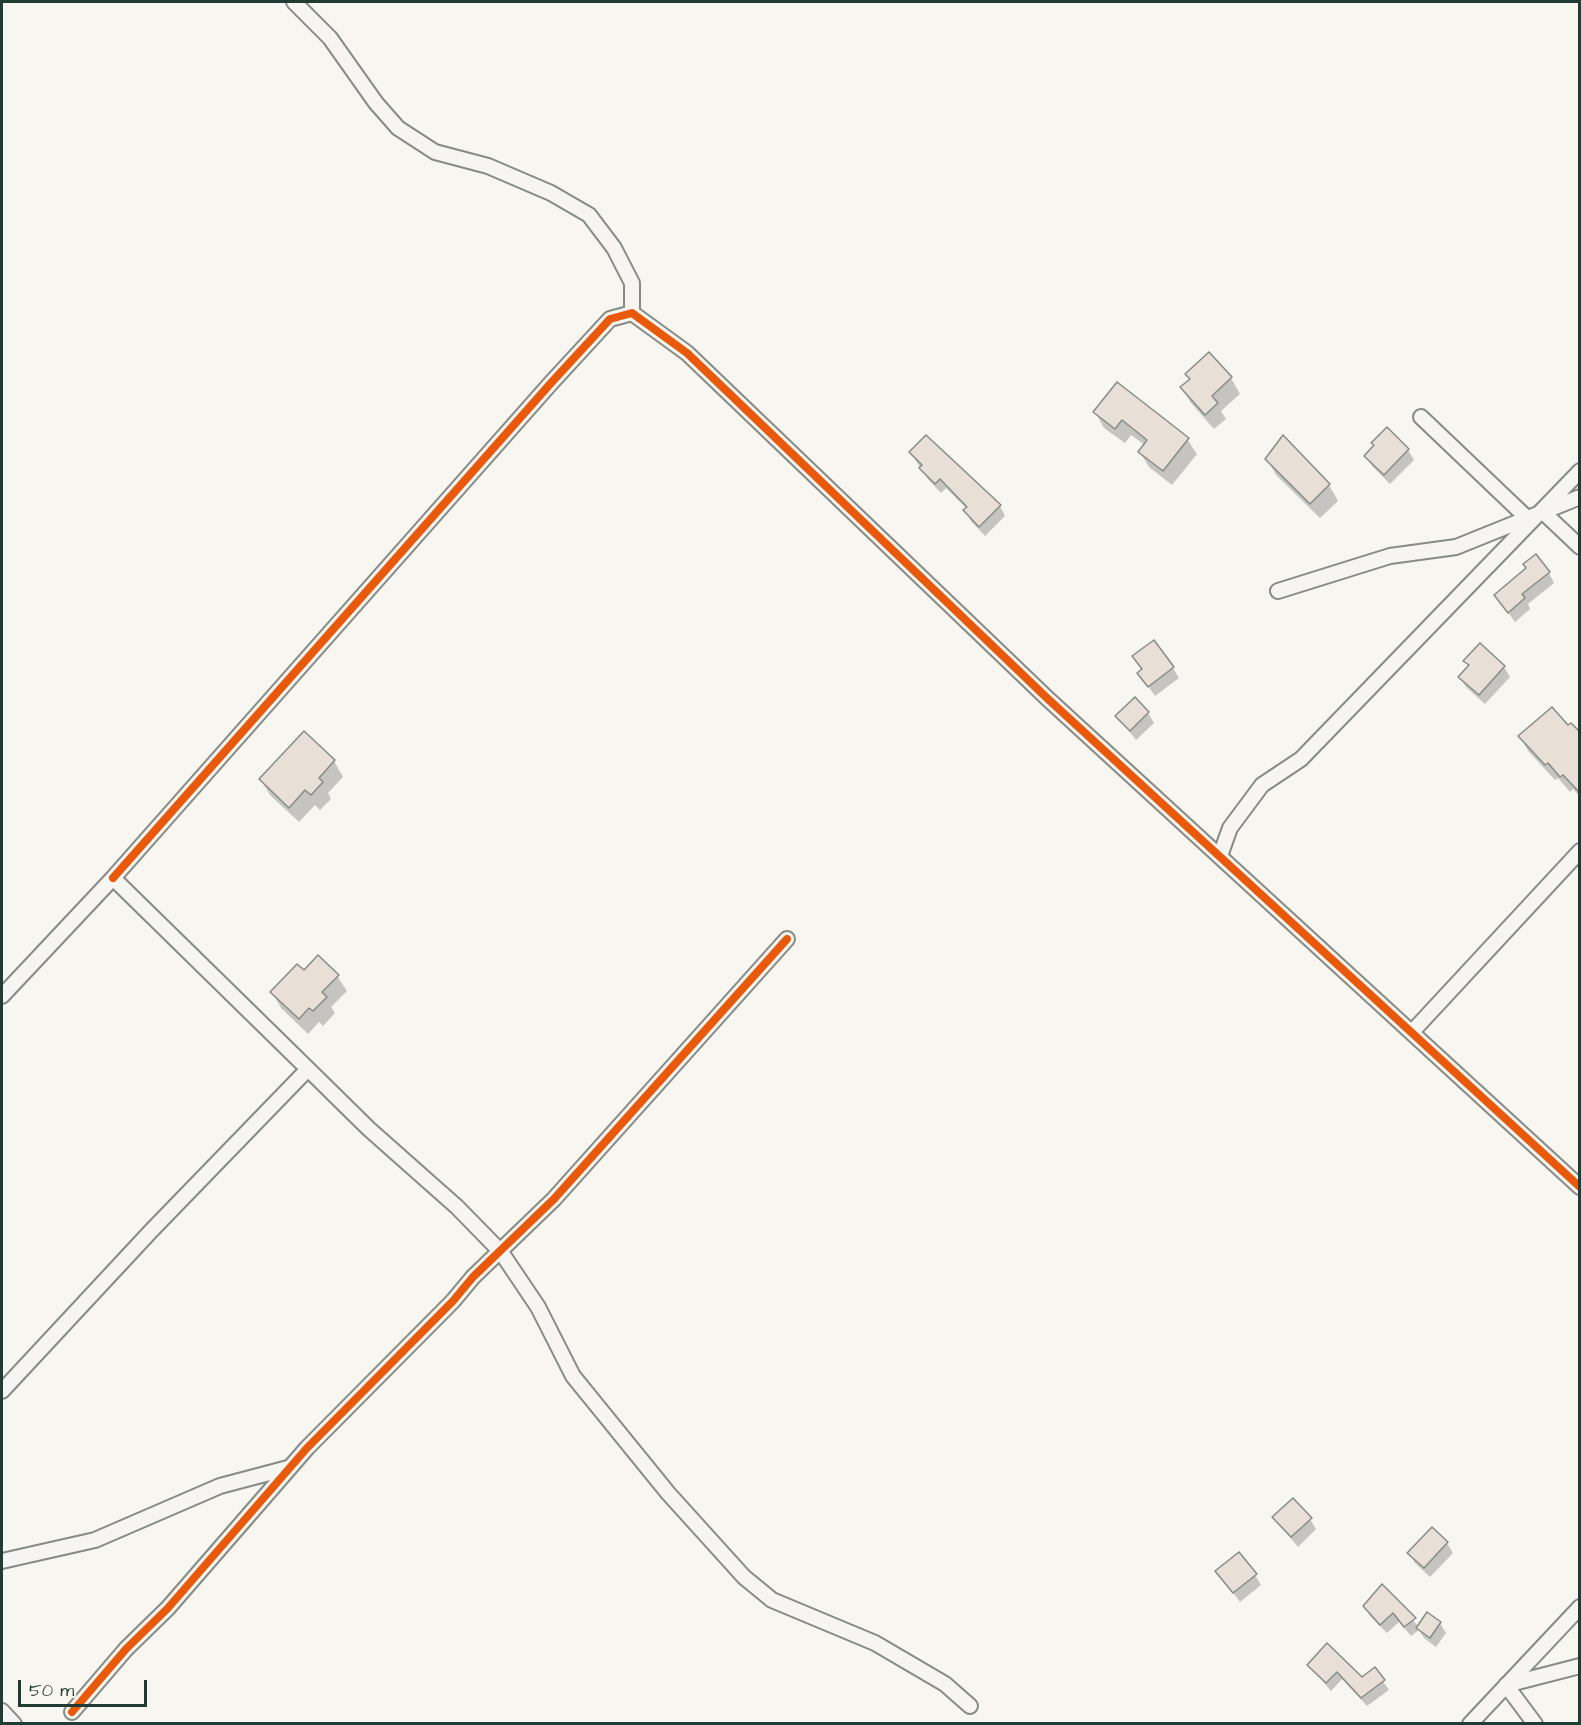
<!DOCTYPE html>
<style>
body{margin:0}
#map{position:relative;width:1581px;height:1725px;overflow:hidden;background:#f8f6f0;font-family:"Architects Daughter",sans-serif}
canvas{display:block}
.frame{position:absolute;inset:0;border:3px solid #1f3d34;pointer-events:none}
.scale{position:absolute;left:18px;top:1680px;width:129px;height:27px;box-sizing:border-box;border:3px solid #1f3d34;border-top:0;padding-left:8px;font-size:18px;line-height:21px;white-space:nowrap;color:#1f3d34;-webkit-text-stroke:4px #fbf7ec;paint-order:stroke}
</style>
<div id="map">
<canvas width="1581" height="1725"></canvas>
<div class="frame"></div>
<div class="scale">50 m</div>
</div>
<script>
const ctx = document.querySelector('canvas').getContext('2d');
ctx.lineJoin = 'round';
function fillPath(path, color) {
  ctx.fillStyle = color;
  ctx.fill(path, 'evenodd');
}
function shape(rows) {
  const path = new Path2D();
  for (const r of rows) {
    path.moveTo(r[0], r[1]);
    for (let i = 2; i < r.length; i += 2) path.lineTo(r[i], r[i + 1]);
  }
  return path;
}
function strokePath(path, color, width, dash) {
  ctx.strokeStyle = color;
  ctx.lineWidth = width;
  ctx.lineCap = dash ? 'butt' : 'round';
  ctx.setLineDash(dash || []);
  ctx.stroke(path);
}
fillPath(shape([
 [1209,354,1231,378,1240,394,1221,411,1226,419,1214,429,1191,403,1182,388,1190,380,1187,374],
 [1095,412,1187,439,1197,454,1172,485,1149,467,1140,452,1145,445,1131,435,1125,443,1104,428],
 [1387,429,1408,450,1414,460,1390,484,1372,466,1366,456],
 [911,453,1000,506,1005,516,985,536,971,521,965,511,967,509,946,488,941,493,927,478],
 [1267,459,1329,485,1338,501,1320,518,1276,475],
 [1549,573,1554,583,1528,604,1530,609,1515,622,1496,596],
 [1134,657,1173,668,1179,678,1155,696,1139,673,1143,670],
 [1465,661,1504,667,1510,677,1485,704,1466,687,1460,677,1469,667],
 [1148,713,1154,723,1136,740,1117,716],
 [1568,727,1580,735,1580,797,1573,789,1570,792,1558,778,1555,780,1529,752,1520,737],
 [304,733,334,761,343,777,328,793,331,799,320,810,315,805,299,822,270,795,261,780],
 [304,972,337,976,347,991,331,1007,335,1013,323,1026,319,1022,308,1034,281,1008,272,992],
 [1274,1518,1310,1519,1316,1529,1298,1547],
 [1432,1529,1447,1543,1453,1553,1430,1577,1415,1563,1409,1553],
 [1217,1571,1255,1575,1261,1585,1240,1602],
 [1382,1586,1419,1627,1440,1623,1446,1633,1436,1647,1424,1638,1419,1630,1411,1636,1399,1622,1387,1633,1370,1616,1365,1606],
 [1327,1646,1362,1679,1375,1670,1389,1690,1367,1706,1342,1679,1331,1691,1309,1665]
]), '#0003');
const building = shape([
 [1209,352,1232,377,1212,396,1218,403,1205,415,1180,387,1190,379,1185,374,1209,352],
 [1117,382,1189,438,1163,471,1138,452,1147,440,1122,420,1115,429,1093,412,1117,382],
 [1387,427,1409,449,1384,475,1364,456,1374,445,1371,443,1387,427],
 [926,435,1001,505,979,527,963,510,967,507,940,479,935,484,919,468,922,465,909,452,926,435],
 [1283,435,1330,484,1310,504,1265,459,1283,435],
 [1536,554,1550,572,1522,594,1525,598,1508,613,1494,595,1526,568,1523,564,1536,554],
 [1154,640,1174,667,1148,687,1137,673,1142,669,1132,656,1154,640],
 [1480,643,1505,666,1479,695,1458,677,1469,665,1463,661,1480,643],
 [1135,697,1149,712,1130,731,1115,716,1135,697],
 [1552,707,1568,725,1571,723,1580,732,1580,793,1563,775,1560,777,1548,763,1545,765,1518,736,1552,707],
 [304,731,335,760,319,778,323,782,311,795,305,790,289,808,259,779,304,731],
 [318,955,339,975,322,992,327,997,313,1011,309,1008,299,1019,270,992,297,964,304,970,318,955],
 [1293,1498,1312,1518,1291,1537,1272,1517,1293,1498],
 [1432,1527,1448,1542,1424,1568,1407,1553,1432,1527],
 [1239,1552,1257,1574,1233,1593,1215,1571,1239,1552],
 [1382,1584,1416,1618,1404,1627,1393,1613,1380,1625,1363,1606,1382,1584],
 [1427,1612,1441,1622,1430,1638,1416,1628,1427,1612],
 [1327,1643,1362,1677,1375,1667,1385,1680,1361,1698,1337,1672,1326,1683,1307,1665,1327,1643]
]);
fillPath(building, '#e8dfd6');
strokePath(building, '#868b86', 1.5);
const street = shape([
 [294,2,330,38,376,103,398,128,435,152,488,166,551,193,589,215,614,248,632,283,632,313],
 [1421,417,1527,518],
 [1542,511,1580,547],
 [1278,591,1390,556,1456,547,1580,497],
 [1220,856,1230,828,1262,785,1301,759,1580,471],
 [113,878,551,383,610,319,632,313,687,353,1048,699,1580,1187],
 [2,996,113,878,308,1069,151,1231,2,1391],
 [1412,1032,1580,851],
 [308,1069,369,1129,457,1207,501,1252,538,1307,573,1376,668,1493,744,1577,772,1600,875,1643,945,1684,970,1706],
 [2,1561,95,1540,220,1486,288,1468],
 [2,1711,14,1724],
 [72,1712,126,1649,168,1608,307,1448,453,1301,473,1277,554,1199,787,939],
 [1470,1724,1580,1607],
 [1535,1724,1506,1685,1580,1666]
]);
strokePath(street, '#868b86', 18);
strokePath(street, '#f6f5f1', 14);
strokePath(shape([
 [113,878,551,383,610,319,632,313,687,353,1048,699,1580,1187],
 [72,1712,126,1649,168,1608,307,1448,453,1301,473,1277,554,1199,787,939]
]), '#e8590c', 8);
</script>
